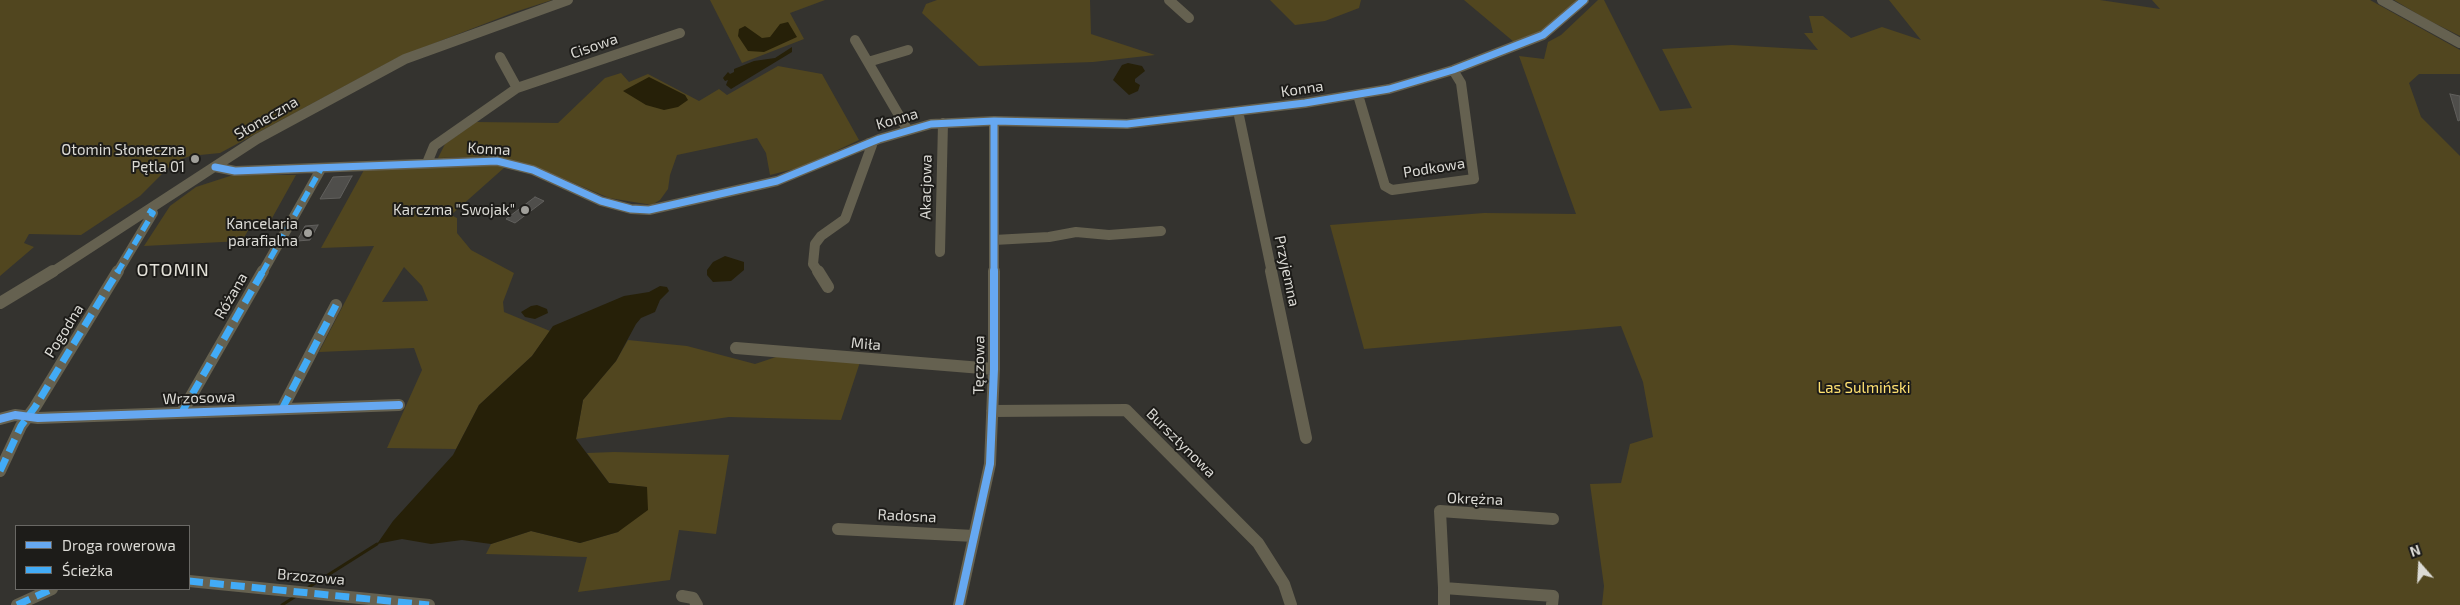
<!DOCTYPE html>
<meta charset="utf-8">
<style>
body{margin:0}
#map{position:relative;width:2460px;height:605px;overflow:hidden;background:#34332f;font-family:"Exo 2",sans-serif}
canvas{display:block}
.legend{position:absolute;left:15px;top:525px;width:175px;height:65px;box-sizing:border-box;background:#1d1c19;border:1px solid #696864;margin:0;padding:6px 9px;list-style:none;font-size:15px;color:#dbdad5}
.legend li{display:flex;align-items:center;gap:10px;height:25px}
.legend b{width:25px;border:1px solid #696864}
.north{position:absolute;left:2395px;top:540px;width:50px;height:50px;-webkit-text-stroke:4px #1d1c19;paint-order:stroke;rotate:341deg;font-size:14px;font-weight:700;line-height:20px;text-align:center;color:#dbdad5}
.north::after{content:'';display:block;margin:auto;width:18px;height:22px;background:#dbdad5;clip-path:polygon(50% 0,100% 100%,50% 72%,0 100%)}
</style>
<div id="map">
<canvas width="2460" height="605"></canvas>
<ul class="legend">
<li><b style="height:6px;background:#66a8f1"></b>Droga rowerowa</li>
<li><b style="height:6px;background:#42abf6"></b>Ścieżka</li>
</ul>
<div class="north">N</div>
</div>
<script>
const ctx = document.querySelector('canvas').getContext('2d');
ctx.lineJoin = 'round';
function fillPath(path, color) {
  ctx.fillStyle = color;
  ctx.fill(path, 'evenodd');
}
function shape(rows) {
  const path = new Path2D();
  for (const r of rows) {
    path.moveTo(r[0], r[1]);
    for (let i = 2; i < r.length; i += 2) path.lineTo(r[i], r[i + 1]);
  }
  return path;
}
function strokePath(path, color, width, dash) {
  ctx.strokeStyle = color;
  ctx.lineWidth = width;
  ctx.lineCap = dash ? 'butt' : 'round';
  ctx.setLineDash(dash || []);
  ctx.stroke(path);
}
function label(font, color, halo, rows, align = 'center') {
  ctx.font = font + ' "Exo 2",sans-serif';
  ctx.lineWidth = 4;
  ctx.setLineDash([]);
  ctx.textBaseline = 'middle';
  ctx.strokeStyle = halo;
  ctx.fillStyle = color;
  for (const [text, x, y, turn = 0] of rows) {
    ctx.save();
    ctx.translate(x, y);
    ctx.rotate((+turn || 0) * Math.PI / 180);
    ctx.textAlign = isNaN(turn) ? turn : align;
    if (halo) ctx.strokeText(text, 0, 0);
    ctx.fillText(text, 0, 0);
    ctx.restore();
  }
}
fillPath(shape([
 [0,0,552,0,515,12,399,57,220,153,190,156,174,162,140,196,81,235,29,234,24,243,34,247,0,276],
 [710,0,825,0,790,13,804,39,742,63],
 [937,0,1090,0,1091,34,1155,55,1093,62,979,66,922,13,926,4],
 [1270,0,1361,0,1359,8,1325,21,1295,25],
 [1464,0,1578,0,1548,29,1514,42],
 [1598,0,1604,0,1660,111,1692,108,1662,49,1732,45,1818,50,1804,33,1813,33,1809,16,1823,16,1851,38,1882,27,1921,40,1889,0,2100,0,2160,9,2152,0,2370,0,2460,50,2460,74,2419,74,2409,83,2421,117,2460,156,2460,605,1602,605,1604,586,1590,484,1621,483,1630,444,1653,437,1643,382,1621,326,1364,349,1330,225,1484,213,1576,214,1519,56,1544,59,1548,42,1561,35],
 [2394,0,2460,0,2460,36,2426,19],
 [778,66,822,74,859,140,802,167,770,175,766,153,757,138,677,155,670,175,668,189,660,200,652,205,609,198,541,169,495,156,438,158,445,144,476,122,558,123,605,78,621,73,629,82,648,74,699,101,719,89,727,95],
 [491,164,505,167,451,215,457,218,457,233,471,250,514,273,503,302,504,312,550,331,532,356,479,405,456,449,387,448,422,370,414,348,319,352,374,246,321,248,364,170],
 [404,267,422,286,428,301,382,302],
 [233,175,296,175,271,220,254,220,242,241,144,246,170,206,196,187],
 [628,340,687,346,755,364,779,356,860,362,841,420,729,417,576,439,583,400,616,361],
 [614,452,729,455,716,534,679,530,670,580,578,592,587,557,486,554,491,544,531,531,580,543,618,532,646,487,609,483,587,453]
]), '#51461f');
fillPath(shape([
 [788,22,797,37,764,52,748,51,738,36,739,29,745,26,762,38,770,37,780,24],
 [792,47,792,52,731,89,726,85,728,80,725,81,723,78,728,72,730,74,734,72,734,69,754,61,775,58],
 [1128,63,1142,66,1145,71,1135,79,1135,82,1140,85,1138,91,1129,95,1113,80,1122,65],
 [649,77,685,95,688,100,678,107,664,110,646,105,623,91],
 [725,256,744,262,744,270,731,281,713,282,707,275,707,270,713,262],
 [660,286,667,287,669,291,660,300,655,312,641,318,636,324,616,361,583,400,576,439,609,483,647,487,648,510,618,532,580,543,531,531,491,544,462,540,431,544,402,539,377,544,393,521,453,455,479,405,532,356,553,326,624,296,649,292],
 [537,305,547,309,548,313,535,319,525,317,521,312,531,306]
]), '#262008');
strokePath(shape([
 [309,587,377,544],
 [282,605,296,596]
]), '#262008', 3);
const building = shape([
 [2450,94,2460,96,2460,120,2458,121,2450,94],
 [352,176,340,198,320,199,333,177,352,176],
 [535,197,544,201,515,223,506,219,535,197],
 [318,225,310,240,297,241,305,226,318,225]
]);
fillPath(building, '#4f4e4b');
strokePath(building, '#61605d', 1);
strokePath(shape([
 [1169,0,1189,18],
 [2382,0,2460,43],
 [855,40,907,129],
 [500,57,517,88],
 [868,62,908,50],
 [1358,95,1385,186,1392,190,1474,179,1461,83,1453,70],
 [1238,111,1272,273],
 [994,121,994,273],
 [427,163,434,146,517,88,680,33],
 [215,167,235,171,497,161,533,170,601,201,631,209,649,210,777,181,879,139,931,124,994,121,1127,124,1305,103,1389,89,1453,70,1543,35,1584,0],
 [994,240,1049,237,1076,232,1109,235,1161,231],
 [940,252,943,123],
 [51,273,257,139,405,59,568,0],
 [117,273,153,213,148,210],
 [262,273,321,169],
 [819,273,813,264,815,244,821,236,845,219,872,145,869,143]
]), '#656150', 10);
strokePath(shape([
 [818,271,828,287],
 [1271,271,1306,438],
 [0,303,53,271],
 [736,348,994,369],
 [282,409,336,305],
 [992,411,1126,410,1258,543,1284,584,1291,605],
 [182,412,263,271],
 [0,419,15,415,38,418,399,405],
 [0,471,21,426,35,407,118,271],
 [838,529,974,536],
 [189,581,429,605],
 [1444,588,1440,511,1553,519],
 [682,596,693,598,697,605],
 [17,605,52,589],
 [959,605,990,464,994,369,994,271],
 [1444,605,1444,588,1553,596,1552,605]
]), '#656150', 12);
strokePath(shape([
 [117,273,153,213,148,210],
 [262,273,321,169]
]), '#42abf6', 5.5, [11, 5.5]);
strokePath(shape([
 [282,409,336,305],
 [182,412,263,271],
 [0,471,21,426,35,407,118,271],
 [189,581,429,605],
 [17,605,52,589]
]), '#42abf6', 7, [14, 7]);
strokePath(shape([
 [994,121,994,273],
 [215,167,235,171,497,161,533,170,601,201,631,209,649,210,777,181,879,139,931,124,994,121,1127,124,1305,103,1389,89,1453,70,1543,35,1584,0]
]), '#66a8f1', 7);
strokePath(shape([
 [0,419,15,415,38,418,399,405],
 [959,605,990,464,994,369,994,271]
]), '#66a8f1', 8);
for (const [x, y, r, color] of [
 [195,159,5,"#a1a09b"],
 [525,210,5,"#a1a09b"],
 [308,233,5,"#a1a09b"]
]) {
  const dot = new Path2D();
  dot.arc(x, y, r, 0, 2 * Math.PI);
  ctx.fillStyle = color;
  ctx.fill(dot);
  strokePath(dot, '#1d1c19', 2);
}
label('15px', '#dbdad5', '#1d1c19', [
 ["Cisowa",594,46,-19],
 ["Konna",1302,89,-8],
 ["Słoneczna",266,118,-30],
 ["Konna",897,119,-16],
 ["Konna",489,149,3],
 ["Podkowa",1434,168,-9],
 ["Akacjowa",926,187,-89],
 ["Przyjemna",1287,271,78],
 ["Różana",231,296,-60],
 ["Pogodna",64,331,-58],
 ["Miła",866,344,5],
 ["Tęczowa",979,365,-89],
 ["Wrzosowa",199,398,-2],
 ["Bursztynowa",1181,443,45],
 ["Okrężna",1475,499,2],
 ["Radosna",907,516,3],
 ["Brzozowa",311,577,5]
]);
label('15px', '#dbdad5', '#1d1c19', [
 ["Otomin Słoneczna",185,150],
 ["Pętla 01",185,167],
 ["Karczma \"Swojak\"",515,210],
 ["Kancelaria",298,224],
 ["parafialna",298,241]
], 'right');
label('15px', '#ffe171', '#1d1c19', [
 ["Las Sulmiński",1864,388]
]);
ctx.letterSpacing = '1px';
label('18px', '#e4e2d9', '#1d1c19', [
 ["OTOMIN",173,270]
]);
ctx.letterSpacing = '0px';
</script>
